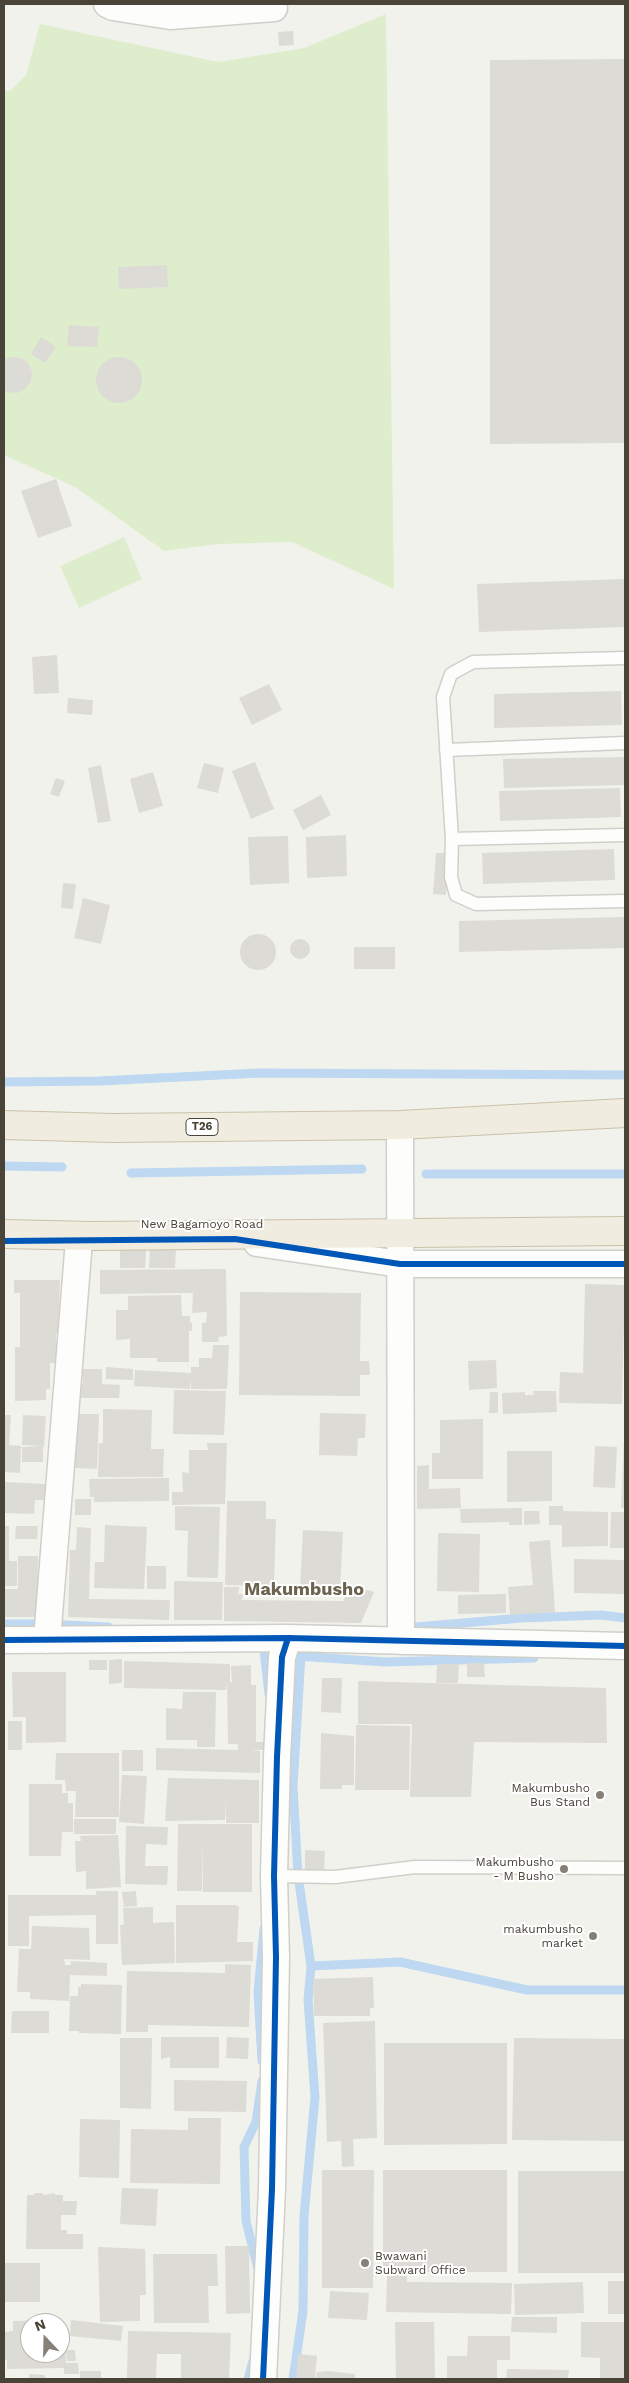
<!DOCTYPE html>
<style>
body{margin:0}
#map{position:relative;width:629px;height:2383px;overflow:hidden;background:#f2f2ed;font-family:"Work Sans",sans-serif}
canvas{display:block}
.frame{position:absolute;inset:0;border:5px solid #4a4438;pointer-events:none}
.north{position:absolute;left:20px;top:2313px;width:50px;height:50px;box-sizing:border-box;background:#fff;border:1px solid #b7b4af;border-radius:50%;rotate:339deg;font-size:14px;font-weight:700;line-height:20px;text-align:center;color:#4a4438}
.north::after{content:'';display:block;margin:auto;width:18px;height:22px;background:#858177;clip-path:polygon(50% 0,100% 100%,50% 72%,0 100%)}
</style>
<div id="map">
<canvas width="629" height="2383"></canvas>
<div class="frame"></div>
<div class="north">N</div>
</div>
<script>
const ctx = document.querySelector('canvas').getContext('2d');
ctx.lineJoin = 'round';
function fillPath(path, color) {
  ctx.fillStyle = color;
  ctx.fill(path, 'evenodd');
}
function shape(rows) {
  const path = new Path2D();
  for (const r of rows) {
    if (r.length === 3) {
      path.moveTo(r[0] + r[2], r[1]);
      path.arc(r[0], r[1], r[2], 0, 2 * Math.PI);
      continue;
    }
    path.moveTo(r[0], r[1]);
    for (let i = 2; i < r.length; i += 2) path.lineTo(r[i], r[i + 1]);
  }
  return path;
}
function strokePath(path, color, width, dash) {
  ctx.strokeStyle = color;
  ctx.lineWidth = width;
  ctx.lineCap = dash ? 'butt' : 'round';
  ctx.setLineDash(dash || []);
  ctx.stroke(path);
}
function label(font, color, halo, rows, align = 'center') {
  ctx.font = font + ' "Work Sans",sans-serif';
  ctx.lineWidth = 4;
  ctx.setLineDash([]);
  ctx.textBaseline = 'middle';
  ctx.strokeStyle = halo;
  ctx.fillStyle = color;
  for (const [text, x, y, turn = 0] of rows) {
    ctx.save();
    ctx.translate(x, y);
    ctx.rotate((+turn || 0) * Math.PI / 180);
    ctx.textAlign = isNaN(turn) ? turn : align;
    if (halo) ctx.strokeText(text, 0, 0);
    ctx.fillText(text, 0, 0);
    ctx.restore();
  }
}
fillPath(shape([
 [386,14,394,589,292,542,219,544,164,551,75,487,4,455,4,91,10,91,26,75,40,24,218,62,304,48],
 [124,537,142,579,79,608,60,566]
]), '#deeecd');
strokePath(shape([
 [4,1082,99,1081,260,1073,625,1075],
 [4,1166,62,1167],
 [131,1173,362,1169],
 [426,1174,625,1174],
 [4,1624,39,1624],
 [64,1625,109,1627],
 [404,1628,522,1618,601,1615,625,1618],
 [264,1650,269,1694],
 [297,1656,385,1662,534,1658],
 [311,1966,400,1962,527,1990,625,1990],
 [262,2061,258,1992,264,1929],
 [258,2269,246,2221,244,2147,256,2122,262,2081],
 [248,2379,253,2361],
 [293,2379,303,2311,304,2216,315,2097,308,2000,311,1966,298,1875,293,1786,301,1655]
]), '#bdd8f0', 9);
fillPath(shape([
 [293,31,294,45,279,46,278,32],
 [625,59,625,443,490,444,490,60],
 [167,265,168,287,119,289,118,267],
 [69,325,99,327,97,347,67,346],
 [41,337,56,347,45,363,31,354],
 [119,380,23],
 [11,357,21,358,28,363,32,372,31,382,25,389,17,393,7,392,4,390,4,360],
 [56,479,72,526,38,538,21,491],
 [625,579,625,627,479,632,477,584],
 [57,655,59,693,34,694,32,657],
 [269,684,282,710,252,725,239,698],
 [621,691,622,725,494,728,494,694],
 [68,698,93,700,92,715,67,713],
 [625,757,625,785,504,788,503,759],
 [255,762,274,809,251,819,232,771],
 [204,763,224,768,218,793,197,788],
 [101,765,111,821,98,823,88,768],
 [153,772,163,806,139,813,130,779],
 [56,778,65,781,59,797,50,794],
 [620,788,621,817,500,821,499,791],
 [321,795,331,815,303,830,293,810],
 [346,835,347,876,307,878,306,837],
 [288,836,289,883,250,885,248,837],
 [614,849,615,880,483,884,482,853],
 [436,853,448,853,446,895,433,894],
 [63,883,76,884,73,909,61,908],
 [83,898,110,905,101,944,74,938],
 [625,917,625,948,459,952,459,921],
 [258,952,18],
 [300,949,10],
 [354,947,395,947,395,969,354,969],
 [150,1248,176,1249,175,1268,149,1268],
 [120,1250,146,1250,145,1268,120,1268],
 [226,1269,227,1336,218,1337,219,1342,202,1342,202,1323,206,1323,207,1312,192,1313,193,1293,100,1294,100,1270],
 [14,1280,60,1280,58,1334,56,1334,56,1363,50,1363,50,1389,46,1389,46,1400,15,1401,15,1347,20,1347,20,1293,14,1293],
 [585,1284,625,1285,622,1404,559,1403,560,1372,583,1373],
 [240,1292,361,1293,360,1361,369,1361,370,1375,360,1375,360,1396,239,1395],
 [181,1295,182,1316,190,1316,190,1323,192,1322,192,1331,189,1331,189,1362,157,1362,157,1358,130,1358,130,1339,116,1340,116,1310,128,1310,128,1296],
 [213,1345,229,1345,227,1389,191,1389,190,1379,190,1389,134,1386,135,1370,191,1373,191,1367,199,1367,199,1358,212,1358],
 [496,1360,497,1388,469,1390,468,1361],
 [106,1367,133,1369,133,1380,106,1379],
 [83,1369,102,1369,102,1384,120,1385,119,1398,79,1398,79,1384,83,1384],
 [174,1390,226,1391,224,1435,173,1434],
 [533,1391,556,1391,557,1412,503,1414,502,1393,525,1392,525,1395,534,1395],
 [490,1392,498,1392,498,1413,489,1413],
 [103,1409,152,1410,151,1449,164,1449,163,1477,98,1477,99,1443,103,1443],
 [320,1413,366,1414,365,1438,358,1438,357,1456,319,1455],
 [75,1414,99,1414,97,1469,74,1468],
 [4,1415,11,1415,9,1445,21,1446,20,1473,4,1472],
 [23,1415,46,1416,44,1446,22,1445],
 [483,1419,483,1479,432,1479,432,1453,440,1453,440,1420],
 [624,1439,625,1439,625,1508,621,1508],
 [207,1443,227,1443,225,1504,172,1505,172,1492,183,1492,182,1472,189,1473,189,1450,208,1450],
 [43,1446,43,1462,22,1462,22,1447],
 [595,1446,617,1447,615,1488,593,1487],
 [507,1451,552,1451,552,1501,507,1502],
 [429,1465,429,1489,460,1488,461,1508,417,1509,417,1466],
 [169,1478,169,1501,94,1502,94,1497,90,1497,89,1479],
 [4,1482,46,1484,45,1500,35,1500,34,1514,4,1513],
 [75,1499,91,1499,91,1515,75,1515],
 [227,1501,266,1501,266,1519,276,1519,274,1586,225,1585],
 [175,1506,220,1507,218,1578,187,1577,188,1531,175,1530],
 [549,1506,563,1506,563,1511,608,1512,608,1546,562,1547,562,1525,549,1525],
 [522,1508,522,1525,509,1525,509,1522,461,1523,460,1509],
 [524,1511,539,1511,540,1524,524,1525],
 [611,1512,625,1512,625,1548,610,1548],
 [105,1525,147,1527,144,1589,94,1588,95,1562,104,1562],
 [4,1526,9,1526,9,1561,17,1561,17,1586,4,1586],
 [16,1526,38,1526,37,1539,15,1539],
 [77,1527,91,1528,89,1599,170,1600,169,1620,68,1617,70,1550,76,1550],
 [303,1530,343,1532,340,1590,300,1588],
 [438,1533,480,1534,479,1592,437,1591],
 [550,1540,555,1612,510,1615,508,1587,533,1585,529,1542],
 [18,1556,38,1556,37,1617,4,1617,4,1589,18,1589],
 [574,1559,625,1560,625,1594,574,1593],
 [147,1566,166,1566,166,1589,147,1589],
 [174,1581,223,1582,222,1620,174,1620],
 [224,1587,239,1587,238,1594,243,1594,242,1600,344,1601,345,1592,368,1590,374,1592,361,1623,224,1621],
 [506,1594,506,1613,458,1614,458,1595],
 [122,1659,122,1683,109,1684,109,1660],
 [89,1660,107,1660,107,1670,89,1670],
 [124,1661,230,1664,230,1682,232,1682,231,1666,251,1665,251,1685,256,1685,256,1742,264,1742,264,1750,251,1750,260,1751,260,1773,156,1770,156,1748,238,1750,238,1744,228,1744,227,1681,226,1690,124,1688],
 [467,1663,484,1663,485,1677,467,1677],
 [437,1664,459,1664,458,1683,436,1683],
 [12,1672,66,1672,66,1742,26,1743,26,1717,13,1717],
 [322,1678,342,1678,341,1713,321,1712],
 [358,1681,606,1688,607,1743,474,1742,471,1797,410,1797,412,1724,358,1724],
 [183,1692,216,1692,215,1747,197,1747,197,1740,166,1740,166,1708,182,1709],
 [8,1721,22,1721,22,1750,8,1750],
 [356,1725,410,1726,409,1790,355,1790],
 [321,1733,354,1736,354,1785,342,1785,342,1789,320,1789],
 [122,1750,143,1750,143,1771,122,1771],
 [56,1753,119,1753,119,1817,75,1817,76,1791,66,1791,65,1780,55,1780],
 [122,1775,147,1776,144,1824,119,1822],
 [168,1778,259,1780,259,1823,226,1823,226,1800,225,1820,165,1821],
 [29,1784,62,1784,62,1793,68,1793,68,1803,73,1803,73,1832,62,1832,61,1856,29,1856],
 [74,1819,116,1819,116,1834,74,1834],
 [178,1824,252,1824,252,1892,203,1892,203,1837,202,1891,177,1891],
 [126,1826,168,1827,167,1845,146,1844,145,1866,168,1866,167,1885,125,1884],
 [118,1835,121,1887,86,1889,86,1871,76,1872,75,1841,81,1841,80,1836],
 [305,1850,325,1851,324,1873,305,1873],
 [96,1891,118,1891,118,1944,96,1944,96,1915,29,1916,29,1946,8,1946,8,1895,96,1895],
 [136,1891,137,1906,124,1907,122,1892],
 [176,1905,236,1905,239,1907,237,1942,253,1942,253,1961,176,1963],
 [153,1907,153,1923,174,1922,175,1963,122,1965,120,1925,124,1925,123,1908],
 [32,1926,89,1928,90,1960,64,1959,65,1965,71,1965,71,1961,107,1963,107,1976,70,1975,69,2001,30,1999,30,1992,17,1992,19,1949,31,1949],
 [225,1964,251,1965,249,2027,148,2025,148,2032,126,2032,127,1971,225,1973],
 [373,1977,374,2008,370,2008,370,2016,314,2016,313,1979],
 [81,1984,122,1985,121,2034,79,2033,79,2031,69,2031,70,1996,78,1996,78,1987,81,1987],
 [12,2011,49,2011,49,2033,11,2033],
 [375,2021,377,2138,353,2139,354,2166,342,2167,341,2141,327,2142,323,2023],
 [161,2037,219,2037,219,2068,170,2068,170,2057,161,2059],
 [227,2037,249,2038,248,2059,226,2058],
 [120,2038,152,2038,151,2109,120,2108],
 [514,2038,625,2039,625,2141,512,2140],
 [384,2043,507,2043,507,2144,384,2145],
 [174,2080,247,2081,246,2112,174,2111],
 [188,2118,221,2118,220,2184,130,2183,131,2129,188,2130],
 [80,2119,120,2120,119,2178,79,2177],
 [322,2170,374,2170,373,2288,322,2288],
 [383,2170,507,2170,507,2272,383,2272],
 [518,2171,625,2171,625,2273,518,2273],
 [122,2188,158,2189,156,2226,120,2224],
 [35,2193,43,2193,43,2195,55,2193,55,2195,63,2195,63,2201,77,2201,76,2215,61,2215,61,2230,67,2230,67,2234,83,2234,83,2249,26,2249,27,2195,34,2195],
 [225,2246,249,2246,250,2313,226,2314],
 [98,2247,145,2249,146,2295,140,2295,140,2321,100,2322],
 [153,2254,217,2254,218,2286,208,2286,209,2323,154,2323],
 [4,2263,40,2263,40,2302,4,2302],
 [387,2275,407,2275,407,2282,512,2283,511,2314,386,2312],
 [608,2281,625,2281,625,2314,608,2314],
 [583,2282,584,2313,515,2315,514,2284],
 [330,2291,369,2293,367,2320,328,2318],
 [512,2317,557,2317,557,2333,511,2332],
 [48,2320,48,2323,30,2323,30,2353,60,2353,60,2323,65,2322,66,2363,78,2363,79,2374,64,2374,64,2368,7,2369,7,2360,4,2360,4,2332,13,2331,13,2321],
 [71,2320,123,2326,121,2341,70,2336],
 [395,2322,434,2322,435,2379,396,2379],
 [581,2322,625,2322,625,2379,600,2379,600,2358,581,2357],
 [128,2331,231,2333,229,2379,181,2379,181,2354,157,2354,156,2379,127,2379],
 [468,2336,510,2336,510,2360,497,2360,497,2379,447,2379,447,2356,467,2356],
 [66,2350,75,2350,76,2361,67,2361],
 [298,2354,317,2356,315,2379,296,2379],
 [507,2369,569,2370,568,2379,506,2379],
 [80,2371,101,2371,101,2379,80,2379],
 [328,2371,355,2374,355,2379,316,2379,317,2372],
 [29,2374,45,2375,45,2379,29,2379]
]), '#dcdbd5');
const service = shape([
 [625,658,473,662,451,674,443,697,452,839,451,877,456,895,476,904,625,901],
 [446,750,625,743],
 [452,839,625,835],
 [274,1876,335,1877,415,1867,625,1868]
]);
const minor = shape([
 [107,4,113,7,170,16,274,8],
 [400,1125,401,1641],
 [257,1243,400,1264,625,1264],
 [4,1640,288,1638,625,1646],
 [47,1640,79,1240],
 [263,2379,272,2189,276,1957,274,1876,277,1757,282,1657,288,1638]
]);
const trunk = shape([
 [4,1125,113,1128,400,1125,625,1113],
 [4,1234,92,1236,625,1231]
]);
strokePath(service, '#d0cfca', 15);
strokePath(minor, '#d0cfca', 29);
strokePath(trunk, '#cac1a8', 30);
strokePath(service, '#fdfdfc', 12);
strokePath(minor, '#fdfdfc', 26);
strokePath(trunk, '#f0ecdf', 28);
strokePath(shape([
 [4,1241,235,1239,400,1264,625,1264],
 [4,1640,288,1638,625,1646],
 [263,2379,272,2189,276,1957,274,1876,277,1757,282,1657,288,1638]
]), '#0057b8', 6);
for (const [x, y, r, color] of [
 [600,1795,5,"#858177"],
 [564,1869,5,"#858177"],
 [593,1936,5,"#858177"],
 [365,2263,5,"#858177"]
]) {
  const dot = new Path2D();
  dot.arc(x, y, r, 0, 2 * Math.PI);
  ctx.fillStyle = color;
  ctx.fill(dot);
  strokePath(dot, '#fff', 2);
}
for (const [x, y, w] of [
 [202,1127,32]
]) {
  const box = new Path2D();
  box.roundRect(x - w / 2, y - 8.5, w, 17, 4);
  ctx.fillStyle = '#fff';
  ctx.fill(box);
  strokePath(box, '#4a4438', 1);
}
label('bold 11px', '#4a4438', null, [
 ["T26",202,1127]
]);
label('12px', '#4a4438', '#fff', [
 ["New Bagamoyo Road",202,1224]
]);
label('12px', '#4a4438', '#fff', [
 ["Makumbusho",590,1788],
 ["Bus Stand",590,1802],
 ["Makumbusho",554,1862],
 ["- M Busho",554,1876],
 ["makumbusho",583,1929],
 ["market",583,1943],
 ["Bwawani",375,2256,"left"],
 ["Subward Office",375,2270,"left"]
], 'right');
label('bold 18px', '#6d634f', '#fff', [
 ["Makumbusho",304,1590]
]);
</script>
